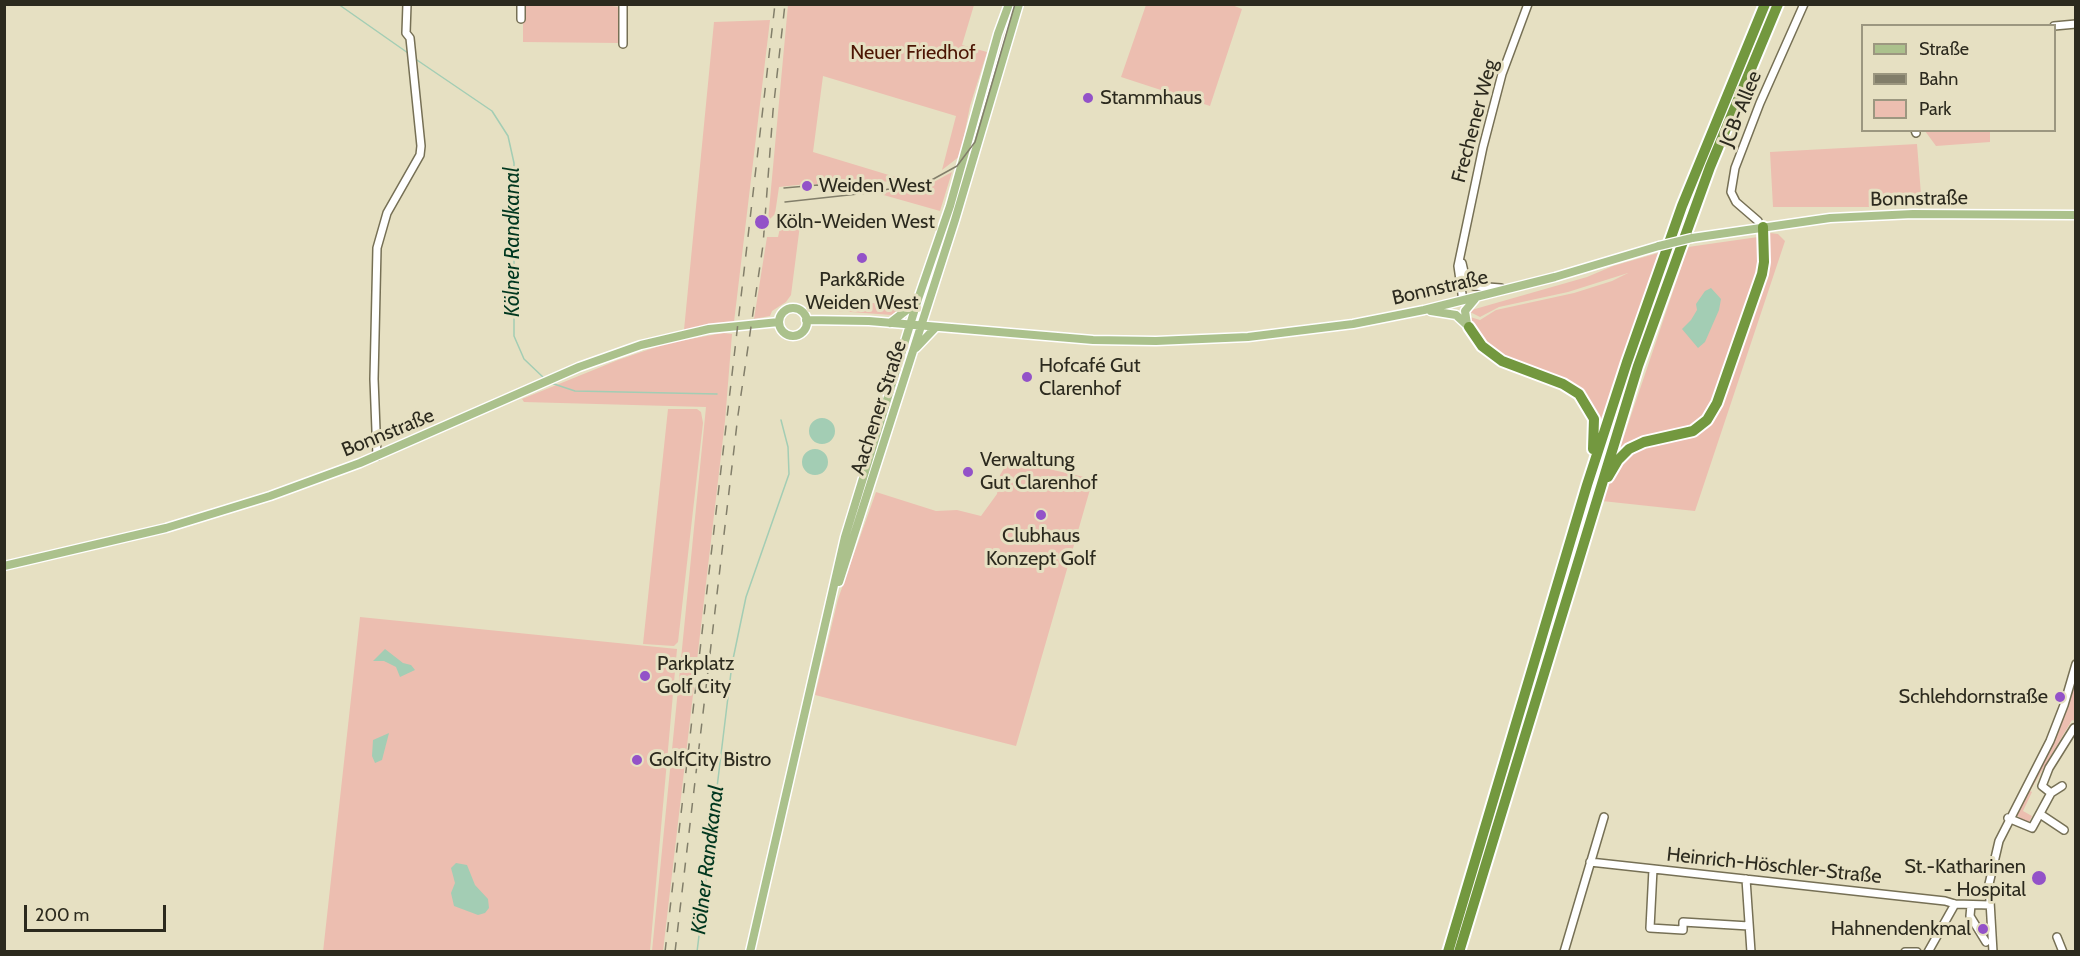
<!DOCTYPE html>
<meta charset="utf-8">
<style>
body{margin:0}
#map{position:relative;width:2080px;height:956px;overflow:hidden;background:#e6e0c2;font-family:Cabin,sans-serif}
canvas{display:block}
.frame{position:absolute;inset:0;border:6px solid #2c2a1e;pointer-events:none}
.legend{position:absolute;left:1861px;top:24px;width:195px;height:108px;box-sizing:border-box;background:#e6e0c2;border:2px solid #9c9780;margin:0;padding:8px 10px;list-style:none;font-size:18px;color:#2c2a1e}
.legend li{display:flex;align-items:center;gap:12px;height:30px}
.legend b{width:30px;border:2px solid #9c9780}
.scale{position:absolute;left:24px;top:905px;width:142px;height:27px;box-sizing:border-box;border:3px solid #2c2a1e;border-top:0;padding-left:8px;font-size:18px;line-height:21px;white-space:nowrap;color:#2c2a1e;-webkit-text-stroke:4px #e6e0c2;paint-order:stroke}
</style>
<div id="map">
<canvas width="2080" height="956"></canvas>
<div class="frame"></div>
<ul class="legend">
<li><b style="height:8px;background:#abc18c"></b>Straße</li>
<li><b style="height:8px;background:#827e6a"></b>Bahn</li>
<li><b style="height:16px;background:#ecbeb0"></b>Park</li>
</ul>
<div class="scale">200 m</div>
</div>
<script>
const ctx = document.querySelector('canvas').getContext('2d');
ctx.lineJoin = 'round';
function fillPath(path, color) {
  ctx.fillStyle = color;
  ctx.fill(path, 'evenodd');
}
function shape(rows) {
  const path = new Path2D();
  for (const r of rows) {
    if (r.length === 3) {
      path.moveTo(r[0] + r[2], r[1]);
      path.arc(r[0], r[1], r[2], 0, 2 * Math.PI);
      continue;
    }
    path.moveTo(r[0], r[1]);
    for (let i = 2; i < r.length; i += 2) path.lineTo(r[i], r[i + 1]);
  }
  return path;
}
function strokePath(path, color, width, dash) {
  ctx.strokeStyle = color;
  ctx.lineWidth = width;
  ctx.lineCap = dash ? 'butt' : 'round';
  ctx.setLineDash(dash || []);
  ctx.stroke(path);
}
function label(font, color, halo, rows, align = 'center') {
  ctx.font = font + ' Cabin,sans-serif';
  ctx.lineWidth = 6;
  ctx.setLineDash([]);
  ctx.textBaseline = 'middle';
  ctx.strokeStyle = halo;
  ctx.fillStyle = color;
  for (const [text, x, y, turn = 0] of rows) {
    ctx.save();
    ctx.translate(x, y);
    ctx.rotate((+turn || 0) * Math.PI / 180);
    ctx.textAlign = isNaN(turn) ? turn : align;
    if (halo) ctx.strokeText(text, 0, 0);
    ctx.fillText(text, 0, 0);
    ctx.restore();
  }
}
fillPath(shape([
 [594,4,620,7,620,43,523,42,523,5],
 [788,5,974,5,962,45,987,52,970,106,960,156,942,170,956,116,823,76,813,152,902,179,864,185,807,184,779,187,775,214,768,221],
 [1146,5,1232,5,1242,9,1210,106,1121,77],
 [770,20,734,322,684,330,714,22],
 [1925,131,1990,131,1990,142,1936,146],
 [1917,144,1922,207,1773,207,1770,152],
 [952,172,940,211,880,194,932,183],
 [792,217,801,217,791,295,786,302,772,311,770,316,754,319,767,237,778,237,780,228],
 [1770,233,1778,234,1785,241,1695,511,1602,501,1609,480,1632,450,1679,439,1715,414],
 [1758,237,1761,240,1760,266,1717,398,1700,423,1618,454,1688,247],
 [1658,253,1598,432,1589,402,1515,365,1479,340,1467,316,1480,320,1496,310,1574,293,1612,281,1628,273,1568,292,1499,307,1480,317,1468,311,1587,277,1613,266],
 [906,300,905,309,892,315,809,309],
 [723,333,732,334,725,421,663,951,652,951,706,407,524,402,522,399,618,360,668,343],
 [668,409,697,409,701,412,703,423,678,642,674,646,643,644],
 [1009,460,1093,479,1016,746,815,695,838,599,876,492,936,511,957,510,981,516,997,494,1000,475],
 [360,617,677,649,650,951,323,952],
 [2075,681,2075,721,2072,720,2030,791,2032,792,2023,811,2032,816,2028,824,2016,815,2066,711]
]), '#ecbeb0');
fillPath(shape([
 [1711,288,1721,299,1719,310,1705,342,1698,348,1682,329,1691,320,1697,310,1696,304,1705,291],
 [822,431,13],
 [815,462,13],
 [385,649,403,663,411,665,415,670,400,677,396,667,384,661,373,661],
 [389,733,382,760,375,763,372,756,373,740],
 [456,863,467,865,475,885,488,899,489,908,485,913,478,915,454,906,451,893,455,883,451,868]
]), '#a3cdb4');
strokePath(shape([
 [338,4,408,53],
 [414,58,492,111,508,136,514,163,514,336,524,359,545,379],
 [551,383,575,391,717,394],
 [697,952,732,664,746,597,789,474,788,447,781,420]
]), '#a3cdb4', 1.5);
const minor = shape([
 [623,4,623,44],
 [521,19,521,4],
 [2054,26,2076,24],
 [1915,130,1916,133],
 [1758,221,1736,202,1731,192,1735,168,1760,103,1804,4],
 [1462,263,1465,276,1474,286,1501,288],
 [1463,301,1458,266,1483,147,1502,74,1528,4],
 [377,456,374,379,377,248,387,213,420,155,421,146,410,38,406,33,407,4],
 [2051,793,2042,786,2049,768,2074,728,2076,729],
 [2040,814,2064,830],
 [2008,818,2032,828,2051,793,2062,786],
 [1590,862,1945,901,1955,904,1990,905],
 [1653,869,1650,928,1683,930,1683,922,1749,926],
 [1746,879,1751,952],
 [1971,905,1970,916,1986,942],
 [2057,937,2063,952],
 [1564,952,1604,817],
 [1905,952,1917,952],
 [1928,952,1955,904],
 [1993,952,1989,884,1999,841,2050,741,2064,705,2076,664]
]);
const major = shape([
 [1692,238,1830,218,1913,214,2076,215],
 [793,322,14],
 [1431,311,1456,315,1469,327],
 [806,320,869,321,1093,340,1156,341,1248,337,1353,324,1424,310,1555,277,1659,246],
 [890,323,917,302],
 [1467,324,1465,311,1475,299],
 [916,348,936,327],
 [4,566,166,528,270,496,360,463,579,367,641,345,709,329,779,322],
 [839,582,955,220,1019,4],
 [750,952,845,537,917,302,950,206,998,34,1009,4]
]);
const highway = shape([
 [1469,327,1482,346,1502,361,1563,384,1579,394,1594,419,1593,449],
 [1608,477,1618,460,1629,449,1644,442,1693,431,1707,420,1717,403,1762,274,1764,262,1763,227],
 [1448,952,1587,485,1627,362,1682,206,1765,4],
 [1459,952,1638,366,1710,167,1778,4]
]);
strokePath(minor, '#767055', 10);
strokePath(major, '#fff', 11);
strokePath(highway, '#fff', 14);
strokePath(minor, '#fff', 7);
strokePath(major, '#abc18c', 8);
strokePath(highway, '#73983f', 10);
strokePath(shape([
 [784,188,818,185,867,186],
 [785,202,867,193,928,182,957,166,975,142,1015,4]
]), '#827e6a', 1.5);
strokePath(shape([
 [665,952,775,4],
 [675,952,738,415,763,245,773,111,785,4]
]), '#827e6a', 1.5, [10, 10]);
const majorBridge = shape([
 [1659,246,1692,238]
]);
strokePath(majorBridge, '#fff', 11, []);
strokePath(majorBridge, '#abc18c', 8);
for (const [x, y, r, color] of [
 [1088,98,6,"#9352c8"],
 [807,186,6,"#9352c8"],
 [762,222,8,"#9352c8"],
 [862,258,6,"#9352c8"],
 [1027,377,6,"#9352c8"],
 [968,472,6,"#9352c8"],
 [1041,515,6,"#9352c8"],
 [645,676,6,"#9352c8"],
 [2060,697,6,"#9352c8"],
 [637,760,6,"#9352c8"],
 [2039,878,8,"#9352c8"],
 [1983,929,6,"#9352c8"]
]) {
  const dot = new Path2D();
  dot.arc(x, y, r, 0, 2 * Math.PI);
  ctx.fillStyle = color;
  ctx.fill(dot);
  strokePath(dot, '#e6e0c2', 2);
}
label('20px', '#4c1503', '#e6e0c2', [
 ["Neuer Friedhof",913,53]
]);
label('20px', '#2c2a1e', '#e6e0c2', [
 ["Stammhaus",1100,98],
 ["Weiden West",819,186],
 ["Köln-Weiden West",776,222],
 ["Park&Ride",862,280,"center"],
 ["Weiden West",862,303,"center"],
 ["Hofcafé Gut",1039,366],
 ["Clarenhof",1039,389],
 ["Verwaltung",980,460],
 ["Gut Clarenhof",980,483],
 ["Clubhaus",1041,536,"center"],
 ["Konzept Golf",1041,559,"center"],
 ["Parkplatz",657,664],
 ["Golf City",657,687],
 ["Schlehdornstraße",2048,697,"right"],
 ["GolfCity Bistro",649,760],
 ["St.-Katharinen",2026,867,"right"],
 ["- Hospital",2026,890,"right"],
 ["Hahnendenkmal",1971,929,"right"]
], 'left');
label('20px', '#2c2a1e', '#e6e0c2', [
 ["JCB-Allee",1741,109,-68],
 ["Frechener Weg",1475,121,-75],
 ["Bonnstraße",1919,199,-1],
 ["Bonnstraße",1440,288,-13],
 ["Aachener Straße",879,408,-72],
 ["Bonnstraße",388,433,-22],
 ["Heinrich-Höschler-Straße",1774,866,6]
]);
label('italic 21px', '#00371f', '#e6e0c2', [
 ["Kölner Randkanal",513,242,-90],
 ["Kölner Randkanal",708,860,-83]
]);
</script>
